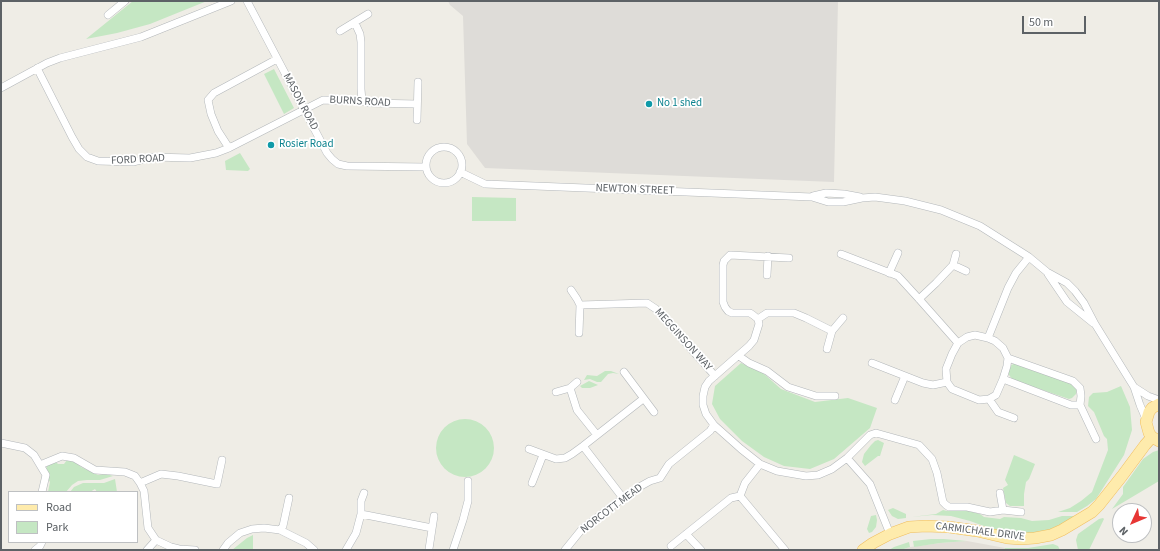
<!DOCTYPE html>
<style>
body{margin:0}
#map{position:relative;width:1160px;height:551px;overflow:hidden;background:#efede6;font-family:"Source Sans 3",sans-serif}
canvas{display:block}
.frame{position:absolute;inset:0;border:2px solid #5d6266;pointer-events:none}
.legend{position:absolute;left:8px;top:491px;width:130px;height:52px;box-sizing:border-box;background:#fff;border:1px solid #bec0c2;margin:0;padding:5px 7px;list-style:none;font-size:12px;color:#5d6266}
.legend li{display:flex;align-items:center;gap:8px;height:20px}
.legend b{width:20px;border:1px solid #bec0c2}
.north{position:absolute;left:1112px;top:503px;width:40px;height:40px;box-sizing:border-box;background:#fff;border:1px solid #bec0c2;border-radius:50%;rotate:226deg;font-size:11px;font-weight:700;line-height:16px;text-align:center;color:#5d6266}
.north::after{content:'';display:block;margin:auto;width:14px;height:18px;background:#e73634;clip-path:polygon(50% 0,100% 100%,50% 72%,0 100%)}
.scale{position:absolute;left:1022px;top:16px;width:64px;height:18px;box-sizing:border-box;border:2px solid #5d6266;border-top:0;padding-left:5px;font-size:12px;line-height:14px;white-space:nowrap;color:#5d6266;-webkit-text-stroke:3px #fff;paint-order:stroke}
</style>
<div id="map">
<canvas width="1160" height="551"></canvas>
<div class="frame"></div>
<ul class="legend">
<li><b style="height:5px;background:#feebac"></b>Road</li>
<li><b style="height:11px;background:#c5e7c3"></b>Park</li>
</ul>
<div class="north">N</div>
<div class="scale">50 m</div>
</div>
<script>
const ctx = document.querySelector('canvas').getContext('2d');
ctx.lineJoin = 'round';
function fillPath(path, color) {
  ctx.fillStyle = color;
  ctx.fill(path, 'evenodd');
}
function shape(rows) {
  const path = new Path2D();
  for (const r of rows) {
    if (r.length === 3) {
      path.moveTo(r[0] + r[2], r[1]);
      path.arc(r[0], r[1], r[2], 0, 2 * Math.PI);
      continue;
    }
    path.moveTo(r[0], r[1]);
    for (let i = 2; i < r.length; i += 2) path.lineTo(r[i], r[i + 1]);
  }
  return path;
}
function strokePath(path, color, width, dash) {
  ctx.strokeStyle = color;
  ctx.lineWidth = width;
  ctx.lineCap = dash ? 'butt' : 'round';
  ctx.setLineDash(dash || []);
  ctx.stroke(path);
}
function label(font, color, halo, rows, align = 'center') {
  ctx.font = font + ' "Source Sans 3",sans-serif';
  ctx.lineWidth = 3.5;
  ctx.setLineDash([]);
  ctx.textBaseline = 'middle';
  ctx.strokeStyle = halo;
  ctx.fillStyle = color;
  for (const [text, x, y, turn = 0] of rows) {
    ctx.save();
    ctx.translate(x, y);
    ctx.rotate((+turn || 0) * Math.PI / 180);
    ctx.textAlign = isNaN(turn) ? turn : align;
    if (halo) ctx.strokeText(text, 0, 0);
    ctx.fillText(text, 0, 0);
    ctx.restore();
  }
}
fillPath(shape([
 [448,1,838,1,834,182,485,168,467,144,463,16,450,5]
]), '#dedcd8');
fillPath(shape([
 [967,541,1005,548,1004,550,901,550,910,547,940,543]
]), '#e2ded7');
fillPath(shape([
 [133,1,207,1,150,24,117,33,86,39],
 [274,69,294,108,284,114,264,74],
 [240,153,250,169,248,171,226,170,225,161],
 [472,197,516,198,516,221,472,221],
 [741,363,763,373,781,389,815,402,848,398,877,408,870,428,834,459,810,469,784,466,764,457,742,441,720,419,712,404,715,386],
 [1015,363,1073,384,1077,389,1076,394,1072,398,1069,399,1013,380,1009,375,1008,371,1010,366],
 [605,371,611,371,619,374,613,373,608,374,601,382,597,382,590,379,584,380,587,375,597,376],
 [589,381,598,385,590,388,582,388,580,386],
 [1121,386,1130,407,1132,430,1124,455,1096,499,1087,506,1077,512,1058,512,1070,508,1081,501,1092,492,1108,450,1107,439,1104,436,1094,412,1088,406,1089,397,1093,393,1107,392],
 [465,448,29],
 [878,440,884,443,880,456,878,456,865,466,862,462,864,454,871,445,875,441],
 [1159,450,1159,481,1112,509,1123,494,1123,487,1143,459,1153,452],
 [1014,455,1035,464,1029,479,1026,482,1024,494,1024,506,1010,506,1006,503,1003,488,1008,485,1005,480],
 [67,460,70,460,77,463,81,467,98,475,106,474,113,476,100,480,87,480,78,481,72,485,66,492,48,492,50,482,47,477,46,469,47,466,50,463,55,461,58,464,64,464],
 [115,479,117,492,97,492,95,489,90,492,70,492,74,487,83,483,104,483],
 [893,508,906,514,906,518,898,519,892,516,888,510],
 [943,510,947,511,969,511,980,514,984,517,1000,519,1004,517,1021,518,1032,521,1049,520,1062,516,1078,516,1047,531,1025,534,1009,533,992,529,970,521,951,516,932,515,911,517,936,514],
 [876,515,877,520,876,527,872,532,869,533,867,529,871,516],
 [1103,518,1104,519,1089,550,1078,550,1076,540,1078,534,1099,519],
 [253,535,253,550,232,550,247,538],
 [931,539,944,539,967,541,940,543,914,547,913,541],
 [909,542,910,547,901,550,889,550,894,547],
 [1053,544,1058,546,1060,550,1004,550,1005,548,1028,548]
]), '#c5e7c3');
const minor = shape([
 [247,1,327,153,332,159,338,164,347,166,426,167],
 [108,15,125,1],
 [355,23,360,34,361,42,361,89,362,101],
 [340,31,368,14],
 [37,68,72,137,79,149,87,157,98,161,134,162,152,157,190,158,216,153,229,148,323,100,362,101,370,103,417,104],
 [1,88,47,63,60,58,141,37,231,1],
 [417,120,418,82],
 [444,165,18],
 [229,148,218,131,211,114,208,100,214,93,277,59],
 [460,172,485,184,812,197,828,202,843,202,862,198,875,197,905,201,941,210,980,226,1029,257,1047,272,1067,283,1075,291,1084,303,1095,324,1134,387,1140,405,1146,419],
 [813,196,826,193,844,194,860,197],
 [841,254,898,276,919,299,958,343],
 [789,258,730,255,724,261,723,265,723,302,725,307,728,311,732,313,750,313,753,315,758,319,759,324,754,340,749,346,709,381,705,387,703,396,703,405,706,414,714,425,741,449,760,464,777,471,806,476,818,475,832,469,847,458,870,435,876,433,919,445,932,459,937,473,943,502,946,505,949,507,967,507,990,512,1003,510,1021,512],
 [953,265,966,271],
 [889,273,898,253],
 [1048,274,1067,302,1093,323],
 [767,275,768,256],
 [571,290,577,299,580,305,579,333],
 [919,299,936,283,953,265,956,254],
 [580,305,647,303,656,309,715,376],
 [758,319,767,313,794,313,806,318,832,331],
 [988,338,995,341,1003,348,1008,358,1073,381,1080,388,1081,396,1080,405,1096,439],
 [827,349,832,331,843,318],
 [739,356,749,363,767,371,788,387,816,396,835,396],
 [1008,358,1007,366,1003,379,996,395,989,399,979,400,952,389,947,382,946,369,952,354,958,343,967,337,975,335,988,338,1008,288,1016,273,1029,257],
 [872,363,923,383,933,385,947,382],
 [624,372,654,412],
 [1003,379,1071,405,1080,405],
 [1134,387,1148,396,1159,400],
 [570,388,577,410,597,435],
 [556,392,570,388,577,382],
 [989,399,998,412,1014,418],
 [895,400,905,376],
 [1,443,25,448,34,455,46,475,42,492],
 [583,446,623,498],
 [529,449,556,459,565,458,572,454,583,446,643,399],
 [847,458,870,484,890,534],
 [40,465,62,456,74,458,95,470,125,472,135,476,140,483,144,491,148,528,156,540,171,547,179,549,195,550],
 [140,483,161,474,178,476,217,484,222,460],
 [532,483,543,455],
 [1000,493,1003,510],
 [740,496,785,550],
 [361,514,432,528],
 [280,530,283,526,289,498],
 [686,534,701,550],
 [671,546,731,498,740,496,745,483,760,464],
 [429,549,434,516],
 [35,550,40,546,42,542],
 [147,550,156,540],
 [223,550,228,543,240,533,252,529,264,528,280,530,306,543,314,550],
 [346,550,356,533,361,514,361,501,364,493],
 [453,550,463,520,468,501,468,481],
 [565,550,582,529,623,498,641,486,650,481,660,478,669,464,710,431,714,425]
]);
const primary = shape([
 [1159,404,1152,408,1149,412,1146,422,1149,433,1152,437,1159,441],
 [863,550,873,543,890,534,909,527,926,526,949,527,977,531,1007,538,1021,539,1035,538,1051,535,1062,530,1092,512,1099,505,1122,476,1145,445,1152,437]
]);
strokePath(minor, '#b3b7ba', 8);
strokePath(primary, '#f0be5e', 12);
strokePath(minor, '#fff', 7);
strokePath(primary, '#feebac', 11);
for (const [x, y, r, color] of [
 [649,104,4,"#0f9aa8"],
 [271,145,4,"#0f9aa8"]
]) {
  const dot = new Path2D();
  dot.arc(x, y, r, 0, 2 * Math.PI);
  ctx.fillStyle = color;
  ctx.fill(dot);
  strokePath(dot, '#fff', 1.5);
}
label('11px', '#5d6266', '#fff', [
 ["MASON ROAD",300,102,62],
 ["BURNS ROAD",360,102,3],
 ["FORD ROAD",138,160,-3],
 ["NEWTON STREET",635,190,2],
 ["MEGGINSON WAY",683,340,48],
 ["NORCOTT MEAD",612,509,-37],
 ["CARMICHAEL DRIVE",980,532,7]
]);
label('11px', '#0d838f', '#fff', [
 ["No 1 shed",657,104],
 ["Rosier Road",279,145]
], 'left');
</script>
